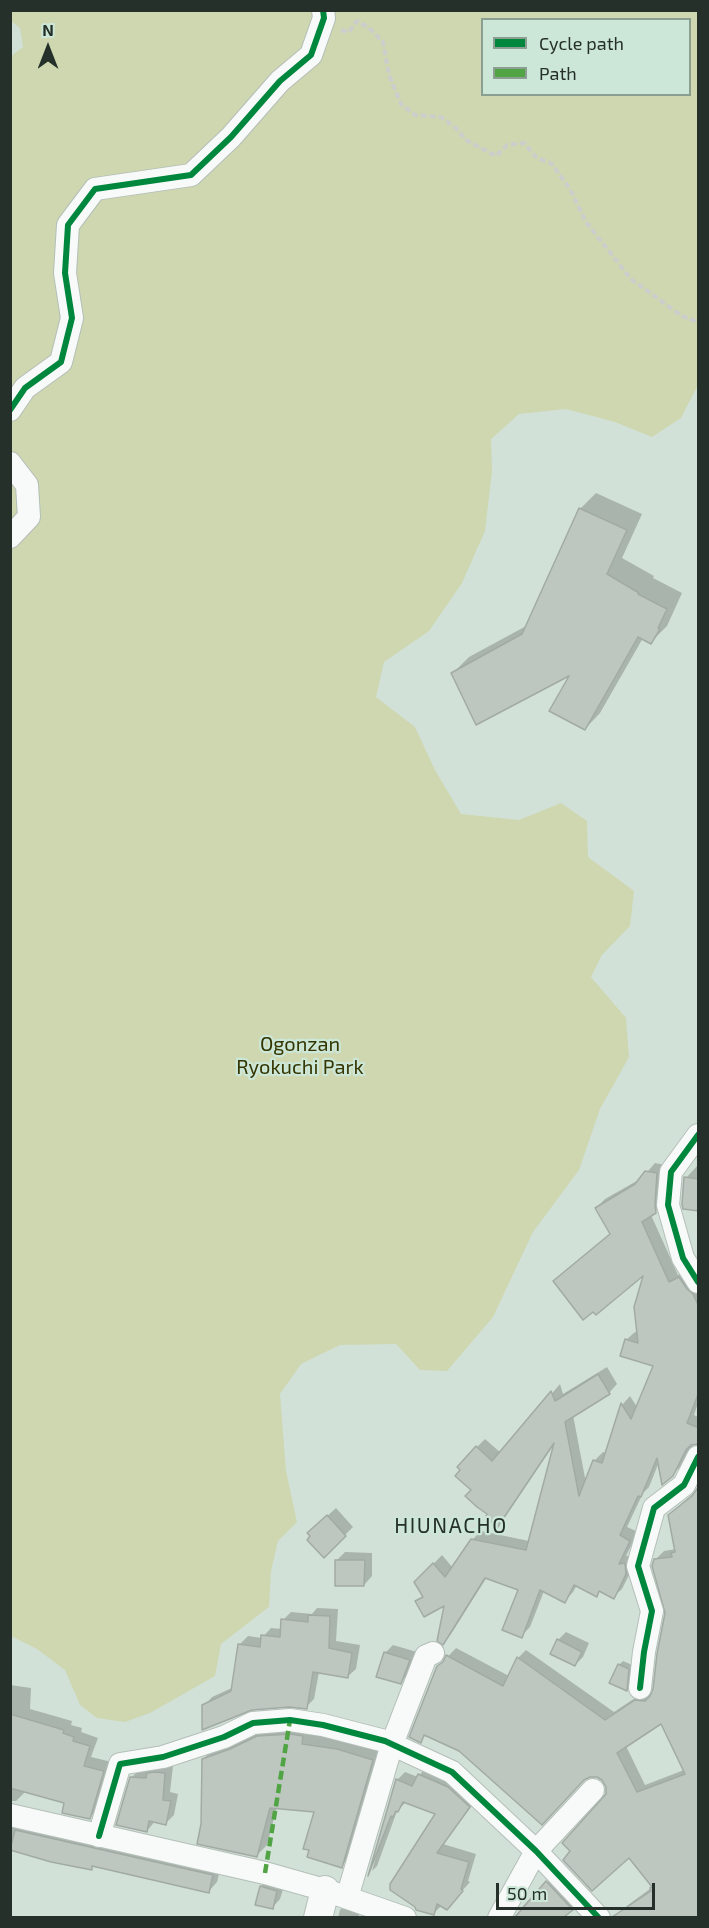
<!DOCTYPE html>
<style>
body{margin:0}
#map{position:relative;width:709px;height:1928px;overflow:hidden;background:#d2e1d8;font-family:"Exo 2",sans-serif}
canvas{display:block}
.frame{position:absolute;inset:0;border:12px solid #26302a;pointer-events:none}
.legend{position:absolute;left:481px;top:18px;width:210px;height:78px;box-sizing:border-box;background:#cce7d7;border:2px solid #8a9e92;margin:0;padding:8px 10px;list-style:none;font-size:18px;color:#26302a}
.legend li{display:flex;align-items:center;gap:12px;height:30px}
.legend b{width:30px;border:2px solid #8a9e92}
.north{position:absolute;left:18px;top:18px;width:60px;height:60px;-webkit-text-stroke:4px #cce7d7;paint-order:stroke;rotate:0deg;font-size:16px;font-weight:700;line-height:24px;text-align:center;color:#26302a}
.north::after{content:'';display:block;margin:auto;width:21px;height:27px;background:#26302a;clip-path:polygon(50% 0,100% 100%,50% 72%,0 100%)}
.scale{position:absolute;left:496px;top:1883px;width:159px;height:27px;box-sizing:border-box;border:3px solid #26302a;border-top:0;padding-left:8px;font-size:18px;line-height:21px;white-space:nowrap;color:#26302a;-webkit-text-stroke:4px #cce7d7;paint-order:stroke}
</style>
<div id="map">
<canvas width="709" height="1928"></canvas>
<div class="frame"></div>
<ul class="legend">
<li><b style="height:8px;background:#00873e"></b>Cycle path</li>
<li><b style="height:8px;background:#50a443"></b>Path</li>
</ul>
<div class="north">N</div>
<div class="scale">50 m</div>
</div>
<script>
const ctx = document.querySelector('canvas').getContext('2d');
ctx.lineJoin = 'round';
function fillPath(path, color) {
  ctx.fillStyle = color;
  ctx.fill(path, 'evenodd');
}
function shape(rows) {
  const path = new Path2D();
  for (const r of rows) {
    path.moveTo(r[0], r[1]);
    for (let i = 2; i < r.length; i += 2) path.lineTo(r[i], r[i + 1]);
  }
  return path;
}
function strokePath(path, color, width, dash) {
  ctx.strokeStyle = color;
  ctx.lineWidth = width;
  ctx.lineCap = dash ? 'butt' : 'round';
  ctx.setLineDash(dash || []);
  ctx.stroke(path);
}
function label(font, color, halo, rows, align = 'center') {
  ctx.font = font + ' "Exo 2",sans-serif';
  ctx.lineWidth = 4.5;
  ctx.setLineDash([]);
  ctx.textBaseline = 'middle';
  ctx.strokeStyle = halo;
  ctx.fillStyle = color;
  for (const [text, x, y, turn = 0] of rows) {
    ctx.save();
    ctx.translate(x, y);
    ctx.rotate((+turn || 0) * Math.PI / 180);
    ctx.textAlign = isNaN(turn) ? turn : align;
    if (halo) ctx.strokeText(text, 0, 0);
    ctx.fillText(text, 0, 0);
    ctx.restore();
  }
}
fillPath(shape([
 [10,11,698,11,698,385,681,418,652,437,615,422,566,409,519,414,491,439,492,471,485,531,462,583,429,631,384,662,376,697,415,727,435,770,461,814,519,820,561,803,587,821,588,857,634,891,630,926,602,955,591,977,626,1018,629,1057,600,1109,579,1170,533,1232,493,1317,447,1371,420,1370,396,1344,340,1345,301,1364,280,1394,286,1471,297,1522,278,1541,271,1571,269,1607,221,1644,215,1676,150,1713,125,1722,97,1718,80,1705,65,1670,37,1649,11,1636,10,57,23,47,20,28,11,21],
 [482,20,690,20,690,94,482,94]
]), '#ced7b0');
fillPath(shape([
 [596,493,642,514,622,558,654,576,653,578,682,593,667,626,651,642,643,638,600,713,585,729,573,672,453,673,469,657,528,625,580,509],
 [655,1163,665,1165,664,1203,651,1215,678,1275,688,1270,698,1284,698,1403,694,1415,698,1417,698,1436,681,1466,672,1475,659,1462,649,1487,643,1493,627,1527,638,1532,626,1556,633,1555,634,1565,622,1589,613,1597,601,1590,596,1595,577,1585,573,1592,565,1601,544,1591,530,1627,521,1636,520,1589,487,1577,451,1634,443,1643,446,1603,417,1602,424,1595,416,1582,442,1555,453,1568,472,1540,481,1531,529,1541,555,1443,505,1517,497,1525,473,1490,477,1447,485,1439,501,1453,560,1384,563,1394,607,1367,617,1384,609,1393,573,1415,586,1483,595,1460,603,1452,606,1453,623,1404,630,1396,637,1407,655,1365,626,1340,635,1332,638,1333,646,1272,563,1273,611,1233,596,1208,605,1199,642,1178],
 [698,1165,698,1210,686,1178],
 [698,1489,698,1918,623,1918,620,1914,628,1905,654,1886,607,1794,608,1786,604,1779,596,1775,460,1750,427,1734,420,1741,438,1667,456,1648,509,1676,518,1658,526,1650,614,1712,644,1692,653,1693,667,1613,655,1560,664,1551,676,1549,669,1515],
 [662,1722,684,1770,645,1785,626,1746],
 [336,1508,353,1527,324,1556,309,1533],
 [345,1552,372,1553,372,1576,364,1585,336,1561],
 [317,1608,338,1609,336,1641,360,1645,356,1669,347,1677,319,1672,314,1699,306,1707,204,1706,212,1697,234,1687,240,1644,248,1636,262,1638,271,1628,282,1629,283,1620,291,1612,312,1614],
 [566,1632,589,1643,583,1657,575,1665,558,1640],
 [393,1645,417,1652,408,1674,400,1683,385,1653],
 [623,1661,632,1665,630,1686,627,1689,619,1665],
 [10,1685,31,1688,30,1709,72,1721,71,1725,82,1728,81,1732,98,1738,91,1757,112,1762,98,1809,89,1818,66,1802,25,1792,16,1801,10,1801],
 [301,1724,383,1750,352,1856,341,1866,316,1811,277,1807,267,1845,256,1856,203,1824,203,1759,214,1749,268,1726],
 [157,1766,173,1766,170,1792,178,1794,174,1815,166,1823,155,1821,147,1831,132,1777,140,1769,152,1770],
 [427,1766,477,1799,443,1844,476,1854,468,1881,470,1882,454,1900,442,1905,433,1914,437,1814,407,1801,397,1811,377,1866,372,1871,397,1780,405,1772,418,1777],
 [10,1817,221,1866,217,1882,209,1891,94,1865,91,1868,10,1849],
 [555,1874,580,1901,562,1918,516,1918,523,1906,531,1898,533,1899],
 [269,1878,285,1883,280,1899,272,1908,261,1886],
 [348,1902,361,1909,358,1918,338,1918,340,1910]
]), '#0003');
const building = shape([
 [579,508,627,530,607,574,639,593,638,594,667,609,658,628,660,629,651,644,638,637,585,730,549,711,569,676,476,725,451,673,522,634,579,508],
 [645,1171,657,1173,655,1204,656,1213,642,1222,669,1282,679,1277,687,1289,693,1294,699,1307,699,1392,687,1423,699,1428,699,1444,691,1445,686,1450,673,1476,662,1485,657,1458,641,1497,638,1496,620,1535,630,1541,619,1564,625,1563,626,1574,614,1599,599,1591,597,1597,574,1585,565,1603,540,1590,522,1638,502,1630,518,1590,485,1578,443,1645,437,1641,444,1606,424,1617,415,1601,423,1597,414,1582,433,1563,445,1577,471,1539,526,1550,554,1443,497,1528,486,1516,487,1514,477,1507,465,1496,471,1490,455,1476,460,1470,457,1467,476,1446,492,1461,551,1391,555,1401,598,1374,610,1394,565,1422,579,1496,593,1460,602,1463,621,1403,631,1419,653,1366,620,1356,625,1339,638,1343,634,1307,643,1276,596,1315,593,1312,583,1320,553,1281,610,1234,595,1208,635,1184,645,1171],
 [684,1177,699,1179,699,1211,683,1209,682,1204,684,1177],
 [699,1486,699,1917,612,1917,651,1891,650,1888,652,1887,629,1858,592,1891,563,1860,570,1851,562,1843,606,1794,606,1787,602,1780,597,1777,590,1777,584,1780,542,1825,459,1751,424,1735,421,1743,409,1737,437,1666,443,1662,446,1655,503,1686,517,1657,605,1720,635,1700,645,1701,650,1696,653,1689,657,1654,665,1613,652,1566,654,1559,672,1557,671,1553,675,1552,668,1515,692,1496,699,1486],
 [661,1724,685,1774,637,1792,617,1753,661,1724],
 [327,1515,346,1536,324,1558,307,1540,310,1536,307,1533,327,1515],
 [335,1560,365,1560,364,1586,335,1586,335,1560],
 [308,1615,330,1616,329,1648,352,1653,348,1678,313,1672,307,1709,289,1707,252,1710,202,1730,202,1705,231,1691,238,1644,260,1647,261,1635,280,1637,281,1619,308,1622,308,1615],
 [557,1639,582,1652,575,1666,550,1654,557,1639],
 [384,1652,410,1660,401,1684,376,1677,384,1652],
 [618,1664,629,1669,627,1691,609,1683,618,1664],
 [10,1714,64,1730,63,1733,74,1737,73,1741,90,1746,84,1766,104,1771,90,1819,62,1813,64,1803,10,1788,10,1714],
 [290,1734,303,1736,302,1744,337,1749,373,1760,342,1868,307,1857,309,1850,303,1849,314,1812,270,1808,257,1857,197,1844,201,1824,202,1759,230,1749,257,1736,290,1734],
 [154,1772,165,1773,163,1800,171,1801,166,1825,149,1821,147,1832,116,1825,130,1777,146,1778,147,1773,154,1772],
 [418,1774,448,1787,470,1807,437,1853,469,1862,461,1889,463,1891,447,1910,437,1904,434,1915,416,1910,415,1907,390,1890,390,1884,435,1814,403,1802,398,1812,396,1811,393,1817,391,1816,368,1876,396,1779,412,1786,418,1774],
 [15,1830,213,1875,209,1893,92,1866,92,1870,51,1862,10,1850,15,1830],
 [546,1881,573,1910,564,1917,515,1917,546,1881],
 [260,1886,277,1891,273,1909,255,1905,260,1886]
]);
fillPath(building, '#bec7bf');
strokePath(building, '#a2aba3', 1.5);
const minor = shape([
 [10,410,25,388,61,362,72,318,65,273,68,225,95,189,191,175,231,137,280,81,311,55,324,18,323,10],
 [10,463,27,485,29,517,10,537],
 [698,1135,671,1172,668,1205,683,1258,698,1282],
 [640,1688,644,1652,652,1611,638,1566,654,1508,684,1485,698,1457],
 [10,1815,265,1873,325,1890,405,1918],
 [99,1836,120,1764,163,1757,224,1737,253,1723,290,1720,323,1725,385,1741,452,1772,536,1851,599,1918],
 [347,1898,392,1744,426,1656,433,1653],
 [499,1918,536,1851,593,1790]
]);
const tertiary = shape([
 [318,1918,325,1890]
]);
strokePath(minor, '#b3bfb8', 24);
strokePath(tertiary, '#b3bfb8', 30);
strokePath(shape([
 [341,30,349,32,357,21,369,28,383,42,389,75,401,104,415,115,441,117,456,128,466,140,496,156,507,145,524,143,536,157,552,164,570,189,586,222,631,279,682,316,698,322]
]), '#cacfcc', 4, [6, 3]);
strokePath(minor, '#f8faf9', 22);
strokePath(tertiary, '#f8faf9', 28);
strokePath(shape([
 [265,1873,290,1720]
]), '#50a443', 4.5, [9, 4.5]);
strokePath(shape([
 [10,410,25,388,61,362,72,318,65,273,68,225,95,189,191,175,231,137,280,81,311,55,324,18,323,10],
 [698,1135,671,1172,668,1205,683,1258,698,1282],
 [640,1688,644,1652,652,1611,638,1566,654,1508,684,1485,698,1457],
 [99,1836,120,1764,163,1757,224,1737,253,1723,290,1720,323,1725,385,1741,452,1772,536,1851,599,1918]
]), '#00873e', 6);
label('20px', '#343500', '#cce7d7', [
 ["Ogonzan",300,1044],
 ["Ryokuchi Park",300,1067]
]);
ctx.letterSpacing = '1.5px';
label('21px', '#26302a', '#cce7d7', [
 ["HIUNACHO",451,1526]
]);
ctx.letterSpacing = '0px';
</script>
